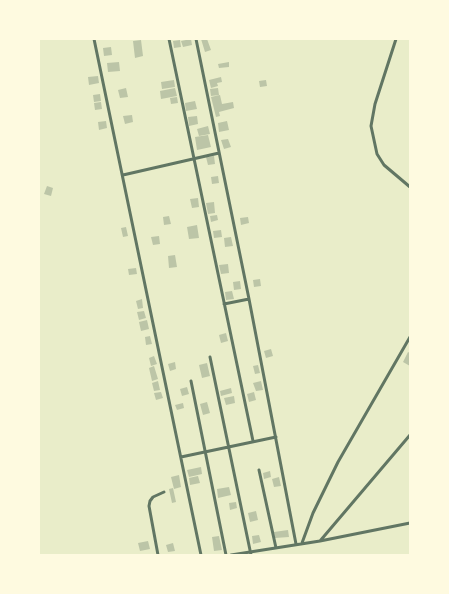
<!DOCTYPE html>
<style>
body{margin:0}
#map{position:relative;width:449px;height:594px;overflow:hidden;background:#e9edc9;font-family:"Open Sans",sans-serif}
canvas{display:block}
.frame{position:absolute;inset:0;border:40px solid #fefae0;pointer-events:none}
</style>
<div id="map">
<canvas width="449" height="594"></canvas>
<div class="frame"></div>
</div>
<script>
const ctx = document.querySelector('canvas').getContext('2d');
ctx.lineJoin = 'round';
function fillPath(path, color) {
  ctx.fillStyle = color;
  ctx.fill(path, 'evenodd');
}
function shape(rows) {
  const path = new Path2D();
  for (const r of rows) {
    path.moveTo(r[0], r[1]);
    for (let i = 2; i < r.length; i += 2) path.lineTo(r[i], r[i + 1]);
  }
  return path;
}
function strokePath(path, color, width, dash) {
  ctx.strokeStyle = color;
  ctx.lineWidth = width;
  ctx.lineCap = dash ? 'butt' : 'round';
  ctx.setLineDash(dash || []);
  ctx.stroke(path);
}
fillPath(shape([
 [191,39,192,45,183,47,181,41],
 [201,39,207,39,211,50,205,52],
 [141,40,143,56,135,58,133,41],
 [180,40,181,47,174,48,173,41],
 [111,47,112,55,104,56,103,48],
 [119,62,120,71,108,72,107,63],
 [229,62,229,67,219,68,218,64],
 [98,76,99,83,89,85,88,77],
 [221,77,222,82,217,83,218,86,211,88,209,80],
 [174,80,175,87,162,89,161,82],
 [266,80,267,86,260,87,259,81],
 [126,88,128,97,120,98,118,90],
 [175,88,177,96,161,99,160,91],
 [218,88,219,95,211,96,210,89],
 [100,94,101,101,94,102,93,95],
 [220,95,222,104,233,102,234,108,219,112,220,116,216,117,211,97],
 [177,97,178,103,171,104,170,98],
 [195,101,197,109,186,111,185,103],
 [101,102,102,109,95,110,94,103],
 [132,115,133,122,125,124,123,116],
 [197,116,198,124,189,126,188,117],
 [106,121,107,128,99,130,98,122],
 [227,121,229,130,219,132,218,123],
 [208,126,210,134,199,136,197,129],
 [208,135,211,147,197,150,195,137],
 [228,139,231,147,224,149,221,140],
 [214,156,215,164,208,165,206,157],
 [218,176,219,183,212,184,211,177],
 [47,186,53,188,51,196,44,194],
 [198,198,199,207,192,208,190,199],
 [214,202,215,213,208,214,206,203],
 [217,215,218,220,211,222,210,216],
 [169,216,171,224,164,225,163,217],
 [248,217,249,223,241,225,240,218],
 [197,225,199,238,189,239,187,227],
 [126,227,128,236,123,237,121,228],
 [221,230,222,237,214,238,213,231],
 [159,236,160,244,153,245,151,237],
 [231,237,233,246,225,247,224,238],
 [175,255,177,267,169,268,168,256],
 [228,264,229,273,221,274,219,265],
 [136,268,137,274,129,275,128,269],
 [260,279,261,286,254,287,253,280],
 [240,281,241,289,234,290,233,282],
 [232,291,234,299,226,300,225,292],
 [142,299,143,308,138,309,136,301],
 [144,311,146,318,139,320,137,312],
 [147,320,149,329,141,331,139,322],
 [226,333,228,341,221,343,219,335],
 [150,336,152,344,146,345,145,337],
 [271,349,273,356,266,358,264,351],
 [408,352,410,353,410,366,403,362],
 [154,356,157,364,151,366,149,358],
 [175,362,176,369,170,371,168,364],
 [207,363,210,376,202,378,199,365],
 [258,365,260,373,255,374,253,366],
 [154,366,158,379,152,381,149,368],
 [158,381,160,390,154,391,152,383],
 [261,381,263,390,256,391,253,383],
 [187,387,189,394,182,396,180,389],
 [231,388,232,393,221,396,220,391],
 [161,392,163,398,156,400,154,393],
 [254,392,256,400,249,402,247,394],
 [234,396,235,403,226,405,224,398],
 [207,402,210,413,203,415,200,404],
 [183,403,184,408,177,410,175,405],
 [201,467,202,474,189,477,187,470],
 [270,471,271,477,264,479,263,473],
 [179,475,181,487,174,489,171,477],
 [198,476,200,483,190,485,189,478],
 [279,477,281,486,274,487,272,479],
 [229,487,231,495,218,498,217,489],
 [173,488,176,502,172,503,169,489],
 [236,502,237,508,230,510,229,503],
 [256,511,258,520,250,522,248,513],
 [288,530,289,537,275,538,274,532],
 [259,535,261,542,253,544,252,536],
 [219,536,222,550,214,551,212,537],
 [148,541,150,549,140,551,138,543],
 [173,543,175,551,168,552,166,545]
]), '#bcc5a7');
strokePath(shape([
 [94,39,201,555],
 [169,39,253,441],
 [196,39,249,299,296,544],
 [396,39,375,104,371,126,377,154,384,165,410,187],
 [123,175,219,153],
 [224,304,249,299],
 [210,357,251,555],
 [191,381,226,555],
 [181,457,276,437],
 [259,470,276,548],
 [320,541,410,435],
 [302,543,313,513,338,462,410,337],
 [158,555,149,506,150,501,153,497,164,492],
 [231,555,320,541,410,523]
]), '#617663', 3);
</script>
